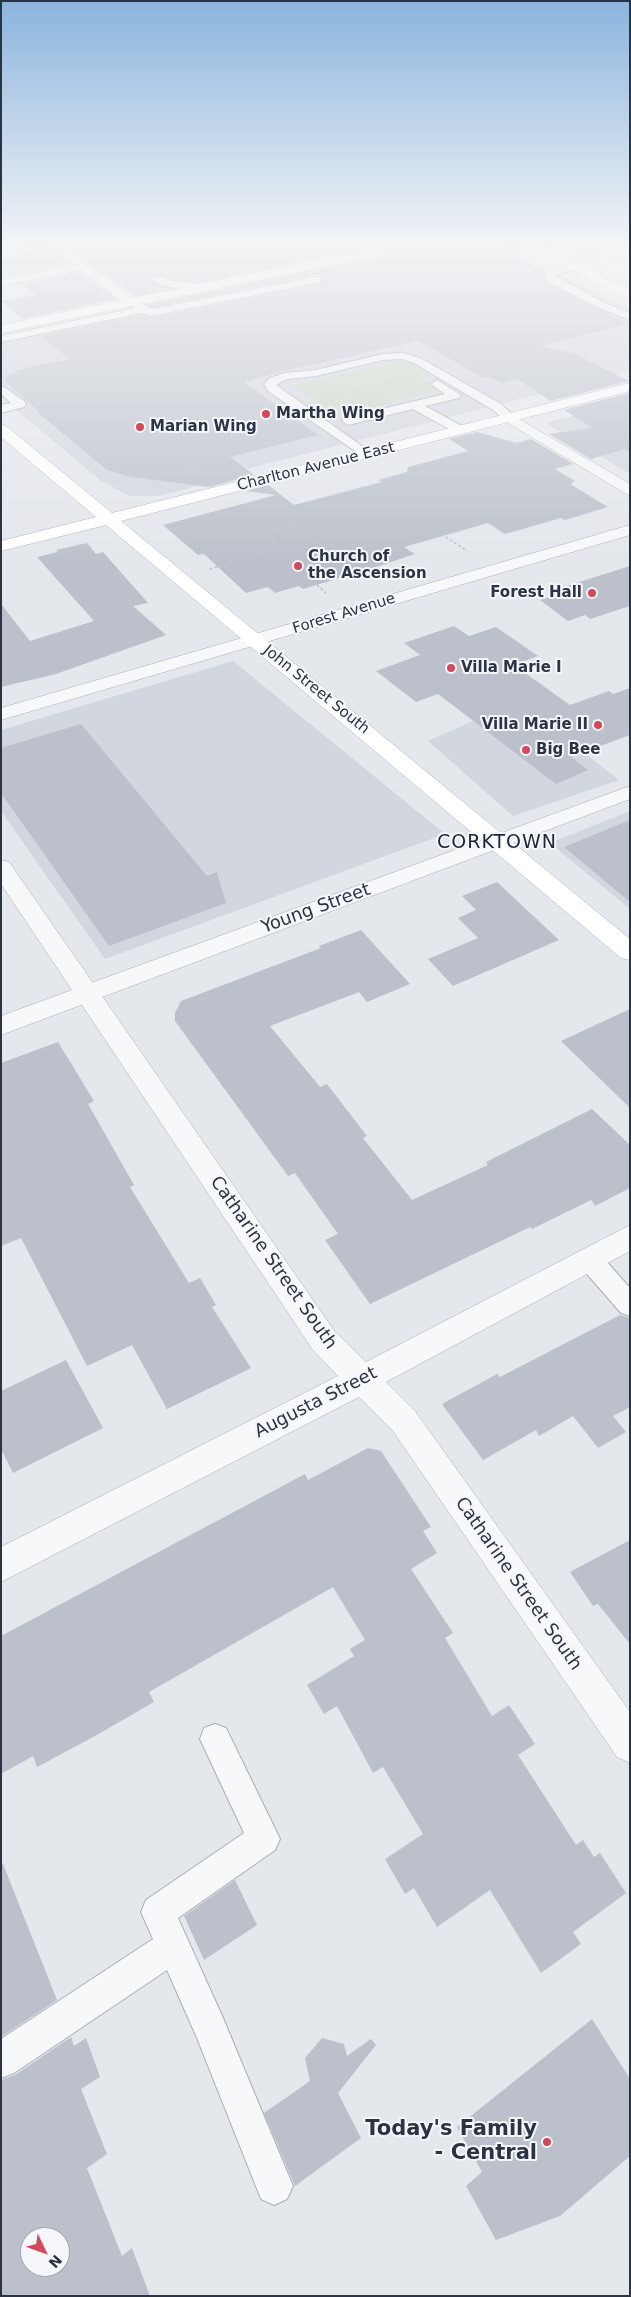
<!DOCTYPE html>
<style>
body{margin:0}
#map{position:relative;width:631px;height:2297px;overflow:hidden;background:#e4e7ec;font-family:"DejaVu Sans",sans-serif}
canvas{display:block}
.frame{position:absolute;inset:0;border:2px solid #2b3445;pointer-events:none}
.north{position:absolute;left:20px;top:2227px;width:50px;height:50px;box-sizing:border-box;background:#f4f6f9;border:1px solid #a4a8b1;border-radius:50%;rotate:132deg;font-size:14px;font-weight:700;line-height:20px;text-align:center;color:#2b3445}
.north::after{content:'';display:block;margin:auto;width:18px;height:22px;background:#d1495b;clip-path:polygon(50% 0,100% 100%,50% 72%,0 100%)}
</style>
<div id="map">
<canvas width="631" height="2297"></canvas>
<div class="frame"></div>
<div class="north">N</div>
</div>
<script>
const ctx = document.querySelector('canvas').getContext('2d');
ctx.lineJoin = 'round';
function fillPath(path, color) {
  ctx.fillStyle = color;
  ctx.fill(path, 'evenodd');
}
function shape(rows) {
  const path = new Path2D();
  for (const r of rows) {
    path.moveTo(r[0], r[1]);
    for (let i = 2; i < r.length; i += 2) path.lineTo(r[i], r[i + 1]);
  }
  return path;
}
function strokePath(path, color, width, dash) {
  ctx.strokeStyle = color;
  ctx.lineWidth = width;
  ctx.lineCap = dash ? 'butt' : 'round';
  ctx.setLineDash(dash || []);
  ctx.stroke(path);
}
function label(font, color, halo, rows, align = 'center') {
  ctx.font = font + ' "DejaVu Sans",sans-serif';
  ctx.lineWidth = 4;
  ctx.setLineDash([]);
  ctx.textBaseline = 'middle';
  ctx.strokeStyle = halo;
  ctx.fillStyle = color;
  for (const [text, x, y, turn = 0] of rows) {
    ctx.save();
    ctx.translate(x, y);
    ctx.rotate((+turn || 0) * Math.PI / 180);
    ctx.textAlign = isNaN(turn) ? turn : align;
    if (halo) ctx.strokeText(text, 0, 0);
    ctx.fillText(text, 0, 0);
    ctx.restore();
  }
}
fillPath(shape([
 [64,243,493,243,630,308,630,371,231,473,190,488,158,496,129,496,100,480,1,397,1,336,143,307,134,291],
 [549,243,630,243,630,248,591,256,570,254],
 [630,401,630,474,546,423],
 [233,661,445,834,105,959,1,811,1,730],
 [518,701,619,780,513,816,428,741],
 [630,811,630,909,550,843]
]), '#d2d6de');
fillPath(shape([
 [399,361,410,361,433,374,419,378,441,390,338,416,292,385]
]), '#c9d6c5');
fillPath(shape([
 [76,243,310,243,305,249,318,258,201,282,171,279,156,274,150,278,151,282,168,289,134,296,65,246],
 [312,243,387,243,334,255],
 [427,243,485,243,544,271,541,275,548,284,628,324,542,346,575,354,629,381,551,401,517,379,502,383,490,377,484,378,418,341,284,371,244,382,318,435,230,457,254,475,209,487,131,477,107,470,36,411,38,411,3,379,7,378,4,376,18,372,16,370,69,359,41,336,142,315,150,318,320,284,321,277,316,275,152,307,148,305,419,249],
 [48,248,70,264,12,276,1,267,1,259],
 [80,272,117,299,22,319,1,301,36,295,22,284],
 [630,393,630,452,625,449,591,459,549,434,592,428,564,410],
 [477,432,517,443,531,439,573,464,555,469,575,481,570,484,608,507,565,520,561,518,505,534,488,523,404,547,415,554,382,565,303,589,299,586,275,593,268,587,246,593,204,554,198,555,163,525,276,495,246,491,268,485,294,505,382,482,378,480,407,472,408,467,468,451,449,439],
 [87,543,96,554,103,552,148,603,133,606,166,635,56,674,1,687,1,604,30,641,94,621,37,557,58,552,56,550],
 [630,566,630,606,590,619,585,615,568,621,540,600,556,595,551,591],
 [454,626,469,636,496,627,538,656,514,665,570,705,609,691,613,694,630,688,630,735,571,757,588,770,556,784,438,694,416,702,376,671,420,655,404,643],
 [81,724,207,876,217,872,226,903,109,946,1,793,1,748],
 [630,820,630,902,564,847],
 [497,882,559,940,453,986,428,959,478,938,458,918,476,910,462,896],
 [361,930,410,984,367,1002,359,992,270,1026,320,1087,327,1084,367,1136,363,1138,412,1200,488,1165,486,1162,592,1109,630,1145,630,1188,595,1206,591,1200,532,1229,530,1227,370,1304,325,1240,338,1234,295,1173,288,1176,175,1021,175,1013,181,1001,321,948,319,946],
 [630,1009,630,1108,561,1041],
 [58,1042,94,1101,88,1104,134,1185,130,1187,189,1283,200,1278,216,1305,212,1307,251,1368,167,1409,132,1345,87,1366,21,1238,1,1246,1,1063],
 [620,1315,630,1318,630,1407,613,1416,626,1432,598,1448,573,1416,539,1436,536,1430,483,1460,442,1404,497,1374,500,1377],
 [66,1360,103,1428,13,1473,1,1449,1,1391],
 [368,1448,381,1451,431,1527,423,1531,437,1553,411,1569,453,1633,445,1638,492,1716,509,1705,535,1744,518,1755,576,1845,583,1840,594,1857,600,1853,626,1893,573,1932,581,1944,541,1973,490,1890,437,1927,414,1888,405,1894,385,1859,423,1834,383,1767,373,1773,337,1706,324,1714,307,1685,354,1656,350,1649,365,1640,333,1587,149,1692,154,1702,95,1736,37,1767,33,1756,1,1774,1,1636,305,1474,308,1480],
 [630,1540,630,1644,598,1604,593,1606,570,1572],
 [1,1864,3,1864,57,2000,1,2037],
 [235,1880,257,1925,204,1960,184,1916],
 [592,2019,630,2079,630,2156,560,2216,496,2240,466,2186,482,2172,457,2127],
 [71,2037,74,2046,86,2038,100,2077,81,2089,107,2154,87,2168,122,2256,132,2248,150,2296,1,2296,1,2080,15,2075],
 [30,2237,60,2237,60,2267,30,2267],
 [322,2038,344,2044,347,2056,371,2039,376,2045,338,2093,361,2138,295,2186,264,2113,310,2081,305,2058]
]), '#bbc0ca');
const service = shape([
 [311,245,338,259,339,261,330,263,308,250,306,248,311,245],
 [82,264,86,265,86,269,1,286,1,280,82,264],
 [574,264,579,267,578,269,554,275,605,303,630,313,630,320,597,307,549,282,543,275,548,269,574,264],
 [157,276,171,281,204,284,209,287,204,290,169,287,153,281,152,279,157,276],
 [316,277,320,278,320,282,150,316,142,313,1,342,1,336,135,308,128,302,133,299,152,309,316,277],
 [404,353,422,359,501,404,516,418,514,421,506,421,493,410,414,363,403,359,383,360,316,376,287,379,276,385,369,451,371,454,369,457,365,458,268,391,264,384,270,378,285,373,316,370,383,354,404,353],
 [437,380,461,395,459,398,425,406,464,427,466,430,464,433,456,433,413,409,348,425,342,421,344,418,445,394,431,384,437,380],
 [1,385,24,401,26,404,24,407,1,413,1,405,11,403,1,394,1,385],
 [589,1249,598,1252,630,1288,630,1316,621,1313,580,1266,577,1259,580,1252,589,1249],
 [215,1724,226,1728,280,1839,275,1850,178,1918,223,2018,293,2186,287,2199,274,2205,261,2199,197,2038,167,1970,14,2073,1,2078,1,2039,153,1939,141,1912,146,1900,244,1833,200,1739,204,1728,215,1724]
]);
const minor = shape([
 [1,243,25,243,1,251,1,243],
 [44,243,58,243,139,302,138,305,128,305,44,243],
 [510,414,630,484,630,496,505,421,503,418,505,415,510,414],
 [630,525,630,535,1,720,1,708,630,525],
 [1,860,9,862,335,1332,366,1362,630,1225,630,1251,386,1382,415,1411,630,1712,630,1763,617,1757,393,1431,359,1397,1,1582,1,1547,338,1376,313,1350,1,884,1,860]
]);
const tertiary = shape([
 [630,251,630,259,574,271,568,267,570,264,630,251],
 [630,786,630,799,1,1035,1,1016,630,786]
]);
const secondary = shape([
 [399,243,425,243,419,247,1,333,1,325,399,243],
 [520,243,536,243,630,290,630,299,520,243],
 [630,383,630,391,121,521,630,939,630,960,621,958,106,525,1,551,1,541,96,517,1,437,1,425,6,426,112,513,630,383]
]);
strokePath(service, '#a9aeb7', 2);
strokePath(minor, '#a9aeb7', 1);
strokePath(tertiary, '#a9aeb7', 1);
strokePath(secondary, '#a9aeb7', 1);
strokePath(shape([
 [101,249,113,247],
 [230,334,223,329,233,327,240,332],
 [449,348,461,355],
 [409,378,427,388,343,409,326,398,409,378]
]), '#c2c5cb', 1, [2, 2]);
strokePath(shape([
 [187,471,200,464,196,458],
 [446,537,467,551],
 [238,546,250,557,273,549,270,547,279,526,291,523,320,544],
 [364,558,386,574],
 [210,569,231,562],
 [317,585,326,593]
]), '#c2c5cb', 2, [2.5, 2.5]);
fillPath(service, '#f7f8fa');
fillPath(minor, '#f7f8fa');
fillPath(tertiary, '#f7f8fa');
fillPath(secondary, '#fff');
strokePath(shape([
 [87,252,214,335]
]), '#c2c5cb', 1, [2, 2]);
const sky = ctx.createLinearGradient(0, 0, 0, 565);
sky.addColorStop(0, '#8bb4dd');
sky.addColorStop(0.43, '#f3f4f6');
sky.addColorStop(1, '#f3f4f600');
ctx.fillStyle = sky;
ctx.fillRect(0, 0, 631, 565);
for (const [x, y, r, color] of [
 [266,414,5,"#d1495b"],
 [140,427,5,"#d1495b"],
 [298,566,5,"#d1495b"],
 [592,593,5,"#d1495b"],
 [451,668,5,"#d1495b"],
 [598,725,5,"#d1495b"],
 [526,750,5,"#d1495b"],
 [547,2142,5,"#d1495b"]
]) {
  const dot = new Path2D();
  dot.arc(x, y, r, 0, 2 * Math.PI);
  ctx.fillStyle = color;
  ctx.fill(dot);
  strokePath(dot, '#f4f6f9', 2);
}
label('bold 15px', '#2b3445', '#f4f6f9', [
 ["Martha Wing",276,414],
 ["Marian Wing",150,427],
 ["Church of",308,557],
 ["the Ascension",308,574],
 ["Forest Hall",582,593,"right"],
 ["Villa Marie I",461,668],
 ["Villa Marie II",588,725,"right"],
 ["Big Bee",536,750]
], 'left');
label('15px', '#2b3445', '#f4f6f9', [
 ["Charlton Avenue East",316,467,-14],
 ["Forest Avenue",344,614,-17],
 ["John Street South",316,690,39]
]);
label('18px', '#2b3445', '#f4f6f9', [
 ["Young Street",316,909,-20],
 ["Catharine Street South",273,1263,55],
 ["Augusta Street",316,1403,-27],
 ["Catharine Street South",518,1584,55]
]);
ctx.letterSpacing = '1px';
label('19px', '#1d2536', '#f4f6f9', [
 ["CORKTOWN",497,843]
]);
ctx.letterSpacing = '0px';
label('bold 21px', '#2b3445', '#f4f6f9', [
 ["Today's Family",537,2130],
 ["- Central",537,2154]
], 'right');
</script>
